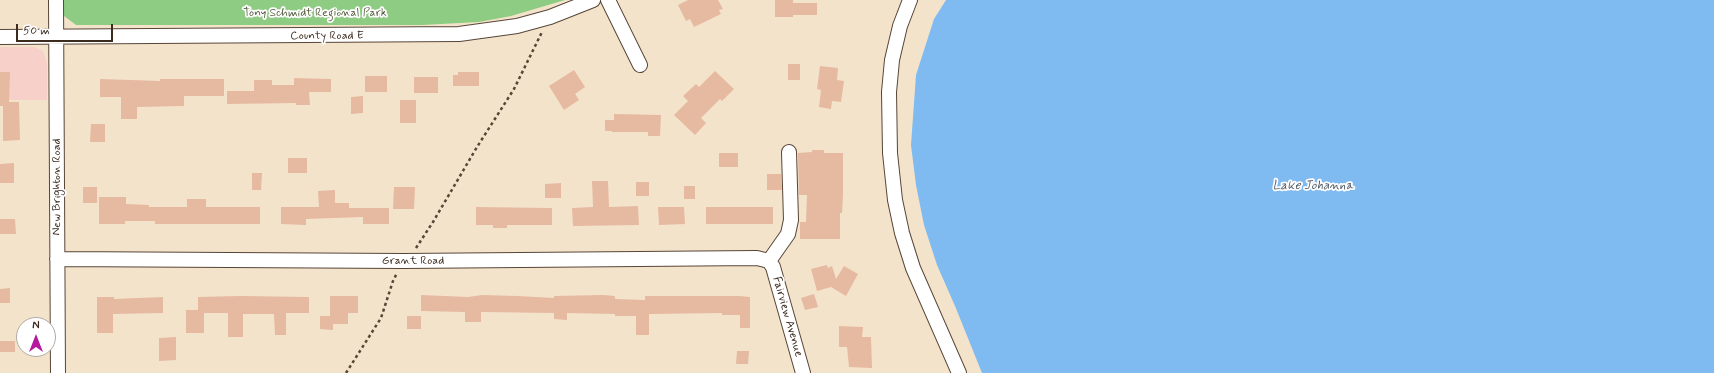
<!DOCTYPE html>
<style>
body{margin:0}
#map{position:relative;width:1714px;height:373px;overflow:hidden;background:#f4e3cb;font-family:Mynerve,sans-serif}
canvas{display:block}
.north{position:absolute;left:16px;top:317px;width:40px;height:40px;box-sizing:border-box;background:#fff;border:1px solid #b1aaa5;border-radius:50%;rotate:0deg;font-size:11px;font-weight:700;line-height:16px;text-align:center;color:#3b2a1e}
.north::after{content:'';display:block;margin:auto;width:14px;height:18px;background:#b5179e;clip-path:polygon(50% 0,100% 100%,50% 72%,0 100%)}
.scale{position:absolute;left:16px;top:24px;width:97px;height:18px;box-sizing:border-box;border:2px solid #3b2a1e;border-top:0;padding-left:5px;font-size:12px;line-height:14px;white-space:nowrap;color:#3b2a1e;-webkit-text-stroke:3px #fff;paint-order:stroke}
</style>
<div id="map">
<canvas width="1714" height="373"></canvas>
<div class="north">N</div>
<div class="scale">50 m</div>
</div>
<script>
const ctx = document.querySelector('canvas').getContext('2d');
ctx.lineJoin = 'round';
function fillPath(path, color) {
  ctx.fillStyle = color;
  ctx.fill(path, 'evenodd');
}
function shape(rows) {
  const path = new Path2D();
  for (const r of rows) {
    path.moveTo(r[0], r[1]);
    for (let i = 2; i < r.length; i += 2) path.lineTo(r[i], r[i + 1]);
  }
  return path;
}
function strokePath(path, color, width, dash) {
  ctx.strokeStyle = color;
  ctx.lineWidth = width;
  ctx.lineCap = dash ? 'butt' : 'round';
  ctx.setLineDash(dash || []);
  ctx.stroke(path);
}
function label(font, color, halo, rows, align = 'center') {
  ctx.font = font + ' Mynerve,sans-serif';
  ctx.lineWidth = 3.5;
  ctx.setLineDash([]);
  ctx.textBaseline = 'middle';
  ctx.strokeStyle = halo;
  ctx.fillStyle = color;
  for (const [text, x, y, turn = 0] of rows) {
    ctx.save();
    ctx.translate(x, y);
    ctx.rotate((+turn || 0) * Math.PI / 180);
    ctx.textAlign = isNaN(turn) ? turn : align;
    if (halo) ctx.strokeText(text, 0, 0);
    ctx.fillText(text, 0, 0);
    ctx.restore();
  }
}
fillPath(shape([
 [0,47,35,47,43,51,47,63,47,100,0,100]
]), '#f7d0ca');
fillPath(shape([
 [64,0,565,0,511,16,479,22,422,25,76,25,64,16]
]), '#8dcc82');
fillPath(shape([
 [946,0,1714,0,1714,373,982,373,955,306,937,265,924,225,916,185,911,145,916,75,934,19]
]), '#7fbaf1');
fillPath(shape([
 [688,0,718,0,723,9,719,10,721,14,694,27,690,19,686,21,678,5],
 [775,0,793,0,793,3,817,3,817,15,793,15,793,17,775,17],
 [788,64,800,64,800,80,788,80],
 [820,66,838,68,837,80,844,81,841,102,832,101,831,109,819,107,821,90,817,89],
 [574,70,585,87,575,94,579,100,564,110,549,86],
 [715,71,734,89,722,101,720,99,701,118,706,123,695,135,674,115,688,101,683,96,696,84,699,87],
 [0,72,10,72,9,102,19,102,20,140,3,141,3,106,0,106],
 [458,72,479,72,479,86,453,86,453,75,458,75],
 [365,76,387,76,387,92,365,92],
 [414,77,438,77,438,93,414,93],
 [294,78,331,79,331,92,309,92,310,105,296,105,296,103,227,104,227,91,254,91,254,80,272,80,272,85,294,85],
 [100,79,160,81,160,79,224,79,224,96,184,96,184,106,137,107,137,119,121,119,121,97,100,97],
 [363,96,363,113,351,114,351,97],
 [400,100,416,100,416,123,400,123],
 [614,114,661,115,660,136,648,136,648,132,612,132,612,131,605,131,605,120,614,120],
 [91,124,105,124,105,142,90,142],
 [812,150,824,150,824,153,843,153,843,195,842,213,840,213,840,239,800,239,800,222,806,222,807,195,799,195,798,153,812,152],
 [719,153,738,153,738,167,719,167],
 [288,158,307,158,307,173,288,173],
 [14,163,14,183,0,183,0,164],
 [252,173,262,173,261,190,252,190],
 [767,174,781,174,782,190,767,190],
 [592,181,608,181,609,207,638,206,639,225,573,226,572,208,593,207],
 [636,182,649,182,649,196,636,196],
 [561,183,561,198,545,198,545,184],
 [684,186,695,186,695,199,684,199],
 [83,187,97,187,97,203,83,203],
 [394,187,415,187,414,209,393,209],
 [335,190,335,203,349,203,349,208,389,208,389,224,363,224,363,217,306,219,306,225,281,224,281,207,319,207,318,191],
 [99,197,126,197,126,204,149,205,149,207,187,207,187,199,206,199,206,207,260,207,260,224,155,224,155,221,125,221,125,224,99,224],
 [476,207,552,208,552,225,507,225,507,228,493,228,493,225,476,225],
 [658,207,684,207,685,224,659,225],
 [706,207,773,207,773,224,706,224],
 [0,219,15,219,16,234,0,234],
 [827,265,828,268,832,266,836,279,844,266,858,274,846,296,831,287,817,291,811,269],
 [10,288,10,303,0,303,0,289],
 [814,294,818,307,805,310,801,298],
 [421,295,468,297,482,295,518,296,554,298,554,296,603,295,615,296,615,299,645,300,645,296,739,296,750,297,750,328,740,328,740,315,722,315,722,313,649,314,649,335,636,335,636,316,615,316,615,314,567,313,567,320,554,319,554,313,481,312,481,322,465,322,465,312,421,311],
 [240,296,309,297,309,313,286,313,286,335,275,335,274,314,243,314,243,337,228,337,228,313,204,313,204,333,186,333,186,310,198,310,198,297],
 [330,296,358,296,358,313,348,313,348,324,333,324,333,330,320,329,320,316,330,316],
 [97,297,114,297,114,299,163,297,163,313,113,314,113,333,97,333],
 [407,316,421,316,421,329,407,329],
 [839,326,863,327,862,337,871,337,872,368,849,367,847,347,839,347],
 [176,337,176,360,159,361,159,338],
 [0,341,15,341,15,352,0,352],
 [737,351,749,351,748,364,736,364]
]), '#e6b9a1');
const minor = shape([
 [56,0,58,373],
 [608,0,640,65],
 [910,0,900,26,892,60,889,92,890,153,895,200,902,233,913,268,959,373],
 [0,37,459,34,517,26,550,17,593,0],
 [57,259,403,261,757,258,769,261],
 [769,261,773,267,803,373],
 [769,261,788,234,791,220,789,152]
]);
strokePath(minor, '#574638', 16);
strokePath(shape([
 [416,248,433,222,477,147,514,89,542,32],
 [346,373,381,318,393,281,397,273]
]), '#574638', 2.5, [3, 3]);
strokePath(minor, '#fff', 14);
label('12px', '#545b3c', '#fff', [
 ["Tony Schmidt Regional Park",315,13]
]);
label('12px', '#3b2a1e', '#fff', [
 ["County Road E",327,36],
 ["New Brighton Road",57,187,-90],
 ["Grant Road",413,261],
 ["Fairview Avenue",787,317,74]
]);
label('italic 13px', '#535c68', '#fff', [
 ["Lake Johanna",1313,186]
]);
</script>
